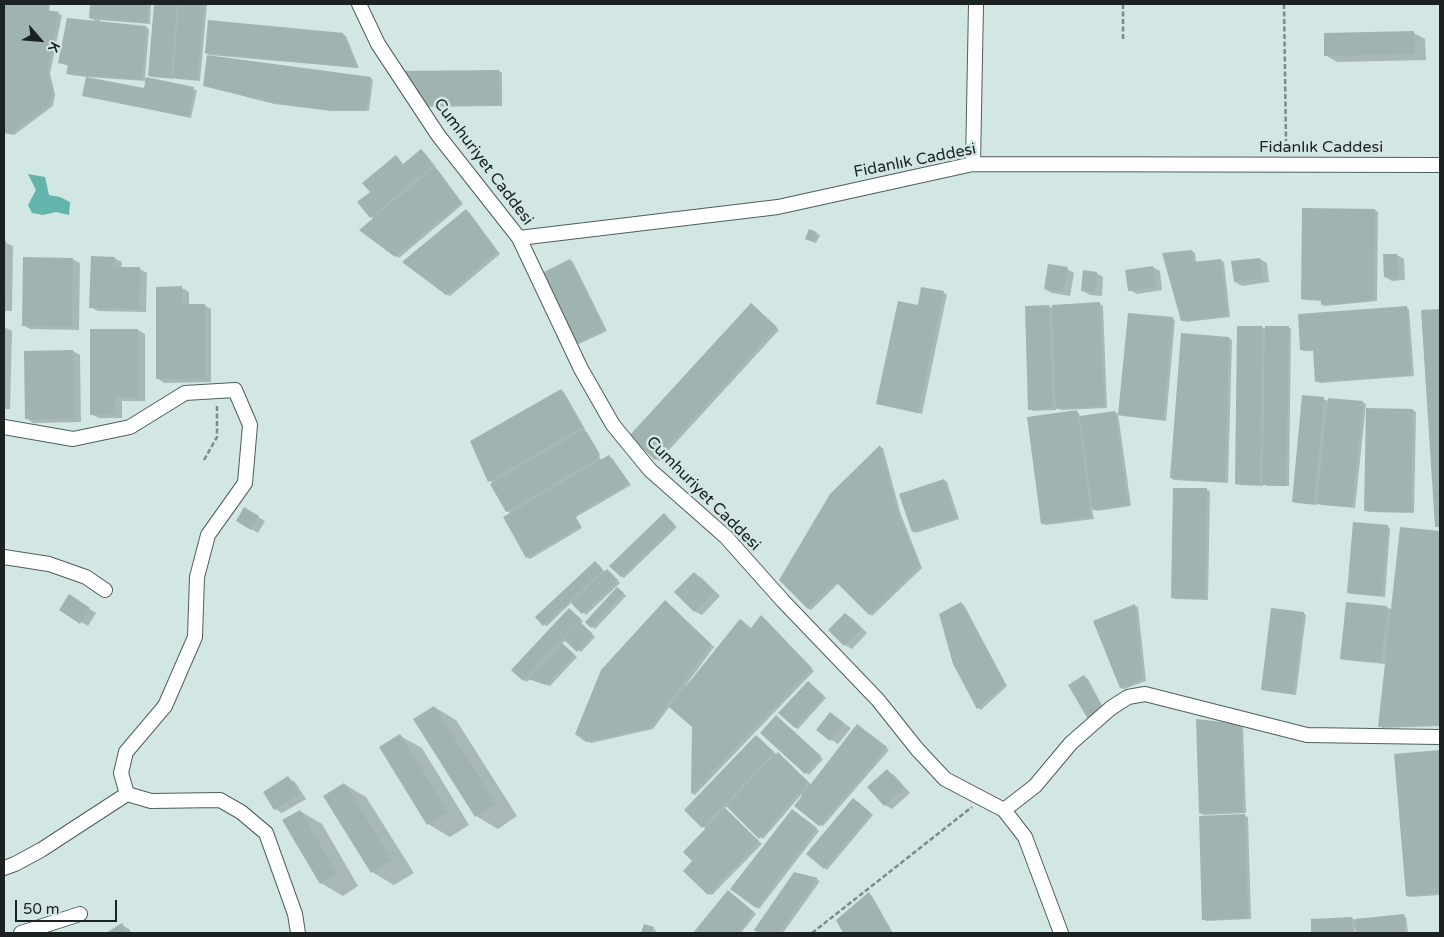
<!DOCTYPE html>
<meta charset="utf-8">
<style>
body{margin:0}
#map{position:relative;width:1444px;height:937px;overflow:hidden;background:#d2e7e4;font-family:"Varela Round",sans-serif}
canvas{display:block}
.frame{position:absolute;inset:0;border:5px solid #1b2221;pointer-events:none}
.north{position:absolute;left:15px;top:15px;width:50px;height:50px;-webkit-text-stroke:4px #d2e7e4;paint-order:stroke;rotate:117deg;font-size:14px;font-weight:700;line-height:20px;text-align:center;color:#1b2221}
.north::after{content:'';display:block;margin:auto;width:18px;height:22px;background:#1b2221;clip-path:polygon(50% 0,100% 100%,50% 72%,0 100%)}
.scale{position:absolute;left:15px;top:900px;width:102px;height:22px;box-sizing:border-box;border:2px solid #1b2221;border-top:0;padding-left:6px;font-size:15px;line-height:18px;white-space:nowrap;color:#1b2221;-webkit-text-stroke:4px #d2e7e4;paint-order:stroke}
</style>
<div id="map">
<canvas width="1444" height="937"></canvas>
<div class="frame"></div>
<div class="north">K</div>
<div class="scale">50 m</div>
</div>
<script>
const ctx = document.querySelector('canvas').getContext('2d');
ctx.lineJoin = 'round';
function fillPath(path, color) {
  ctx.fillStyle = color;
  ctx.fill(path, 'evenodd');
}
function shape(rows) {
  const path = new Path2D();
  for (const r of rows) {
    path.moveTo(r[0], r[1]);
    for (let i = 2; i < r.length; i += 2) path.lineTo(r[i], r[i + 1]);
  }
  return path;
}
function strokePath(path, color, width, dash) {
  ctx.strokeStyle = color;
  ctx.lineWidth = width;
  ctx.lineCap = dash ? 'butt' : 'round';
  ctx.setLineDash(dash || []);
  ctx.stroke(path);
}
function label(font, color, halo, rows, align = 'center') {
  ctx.font = font + ' "Varela Round",sans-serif';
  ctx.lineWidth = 5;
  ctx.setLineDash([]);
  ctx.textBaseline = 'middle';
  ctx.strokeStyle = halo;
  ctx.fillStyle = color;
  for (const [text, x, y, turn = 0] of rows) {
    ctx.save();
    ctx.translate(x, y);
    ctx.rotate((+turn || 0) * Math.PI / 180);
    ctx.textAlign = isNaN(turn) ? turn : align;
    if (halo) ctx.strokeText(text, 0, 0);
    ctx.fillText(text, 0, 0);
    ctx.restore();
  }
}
fillPath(shape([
 [28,174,45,177,49,195,60,197,70,202,69,215,56,212,43,215,32,213,28,205,36,190]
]), '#63b4ab');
fillPath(shape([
 [4,4,50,4,49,11,62,15,50,74,55,94,53,106,14,135,5,133,4,134],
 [91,4,151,4,150,24,100,20,100,22,146,27,149,29,145,78,197,90,191,118,83,95,87,77,71,75,68,74,69,66,60,63,98,22,90,18],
 [88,77,146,81,145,90,88,79],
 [155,4,207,4,200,81,177,79,174,77,174,79,152,77,149,75],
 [1414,33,1425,39,1426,60,1337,62,1325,55],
 [342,34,346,36,359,68,209,55,206,53],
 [499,71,502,73,502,106,425,107,401,72],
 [370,78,373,80,369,111,331,111,274,104,204,86],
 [421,150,424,152,436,167,434,168,438,170,463,204,399,258,396,256,374,219,371,217,371,192,396,157,404,165],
 [1304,209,1375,210,1378,212,1377,301,1325,306,1322,304,1322,301,1305,300,1302,299],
 [466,210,469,212,500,254,450,296,446,294],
 [810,231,820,235,816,243,809,240],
 [4,242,13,246,12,311,4,311],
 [1192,251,1195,253,1196,263,1220,260,1224,262,1230,317,1186,322,1182,320],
 [1397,255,1404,259,1405,280,1392,281,1385,277],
 [114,258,122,262,121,268,140,269,147,273,146,312,98,311,90,307],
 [72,259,80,263,79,330,30,329,23,325],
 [1260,259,1267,263,1269,282,1242,286,1235,282],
 [570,260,573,262,607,331,579,344,576,343],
 [1152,267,1160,271,1162,290,1137,294,1129,290],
 [1067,269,1074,273,1070,296,1052,293,1045,289],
 [1096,273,1103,277,1102,296,1090,295,1083,291],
 [182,288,189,292,189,305,204,305,211,309,211,382,164,383,157,378],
 [922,288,947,294,922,414,877,403,919,307],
 [1100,304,1103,306,1107,408,1061,410,1056,407,1056,410,1033,411,1030,409,1049,306,1054,309],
 [754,307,779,330,659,461,656,459],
 [1406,308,1409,309,1414,376,1320,383,1317,381,1315,351,1304,351,1301,350],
 [1440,310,1440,528,1436,526,1422,312],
 [1172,318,1175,320,1166,421,1123,416,1119,415],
 [4,327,12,331,10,409,4,409],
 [1238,327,1262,327,1266,329,1288,327,1291,329,1289,486,1267,486,1263,483,1263,486,1239,485,1236,484],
 [138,330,145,334,145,401,122,401,122,418,99,418,91,414],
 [1182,334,1229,338,1232,340,1228,483,1174,480,1171,478],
 [73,351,80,355,81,422,33,423,26,418],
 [561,390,564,392,585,429,583,430,587,432,601,456,595,453,594,455,603,460,609,457,612,458,631,485,576,517,582,528,530,559,527,557,511,514,507,511,494,483,489,481],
 [1303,397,1324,399,1328,401,1362,402,1366,404,1355,508,1321,505,1317,503,1317,505,1296,503,1293,501],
 [1413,410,1416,412,1414,513,1369,512,1365,511],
 [1076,412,1079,413,1080,417,1115,412,1118,414,1131,506,1097,511,1092,509,1094,519,1046,525,1043,524],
 [880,447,883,448,900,512,922,568,872,616,839,583,811,610,808,608],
 [944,480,947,482,959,519,916,533,913,531],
 [1174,489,1207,490,1210,491,1208,600,1175,599,1172,597],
 [244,509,265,521,258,533,237,521],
 [664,515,677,527,624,578,621,576],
 [1387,526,1390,528,1385,597,1352,594,1349,593],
 [1401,528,1440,532,1440,726,1383,728,1380,726,1386,664,1344,660,1341,658,1387,607,1392,610],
 [598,564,605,572,610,572,620,583,586,615,572,602,547,626,544,625],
 [695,574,702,578,720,596,702,615,694,611],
 [620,590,626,596,595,629,592,627,586,622],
 [69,596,96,613,88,626,60,610],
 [961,603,964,605,1007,686,981,710,978,708],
 [668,604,714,647,686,685,687,687,764,618,814,671,695,795,692,793,693,727,670,706,653,729,591,743,587,741],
 [1135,606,1138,607,1146,681,1124,689,1121,688,1095,622],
 [569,609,583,621,580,624,595,637,581,652,566,640,562,644,577,657,550,686,530,679,527,682,524,680,513,670],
 [1303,613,1306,615,1296,695,1266,691,1262,689],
 [845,614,852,618,867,633,852,649,845,645],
 [1084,677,1088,679,1104,709,1093,722],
 [811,684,826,698,798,729,795,727],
 [434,707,456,720,517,816,498,829,476,816],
 [830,713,851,728,838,744,817,730],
 [779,719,823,759,809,775,806,773],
 [1240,726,1243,727,1246,813,1203,815,1200,813],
 [860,727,889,750,823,826,820,825,801,795,763,839,727,806,724,809,762,844,712,895,709,894,694,861,707,829,703,827,759,738,777,755,781,756,812,785],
 [400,736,422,748,469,825,450,837,428,824],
 [1439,751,1440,895,1410,897,1407,896],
 [887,771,894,775,910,793,892,809,885,805],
 [288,778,295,782,306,799,282,813,275,809],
 [344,784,366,797,414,873,394,885,372,872,325,796],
 [857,801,873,815,827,870,824,868],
 [300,811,322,824,358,886,343,896,321,883],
 [795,812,819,831,759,909,756,907],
 [1245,816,1248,817,1251,919,1206,921,1203,919],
 [795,873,820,881,783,933,761,933,756,930],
 [728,892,756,914,741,933,695,933],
 [869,894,872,896,893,933,844,933,837,921],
 [1403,916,1406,917,1408,933,1358,933,1357,929,1355,929,1355,933,1312,933,1312,920,1352,918,1356,921],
 [122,925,129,929,132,933,108,933],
 [645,926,656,930,655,933,642,933]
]), '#0003');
fillPath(shape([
 [4,4,47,4,46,10,59,12,47,71,53,91,50,104,11,134,4,133],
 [90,4,148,4,147,23,89,18],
 [154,4,177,4,171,78,148,76],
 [179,4,204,4,197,80,173,78],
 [67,18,146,26,142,80,66,74,68,65,58,63],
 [208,20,343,33,357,68,205,53],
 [1414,31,1415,54,1324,56,1324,33],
 [207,55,371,77,366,110,327,110,270,102,203,86],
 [499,70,500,105,420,105,399,71],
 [86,77,144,88,146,77,194,87,188,117,82,96],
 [421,149,433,165,370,218,357,202,370,192,362,183,396,155,403,164],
 [435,167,461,202,395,257,359,230],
 [1302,208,1375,209,1374,300,1321,305,1321,300,1301,299],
 [466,209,497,252,446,295,402,262],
 [809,229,817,232,813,242,805,239],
 [4,241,6,241,5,300,4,300],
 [1192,250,1193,262,1221,259,1227,316,1181,321,1162,253],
 [1383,254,1397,254,1398,277,1384,277],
 [91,256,115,257,114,267,140,267,139,309,89,308],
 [23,257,73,258,72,327,22,326],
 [1260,258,1263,279,1234,282,1231,261],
 [570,259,605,329,575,344,540,274],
 [1048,264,1068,267,1063,292,1044,289],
 [1153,266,1156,287,1128,291,1125,270],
 [1083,270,1097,272,1095,292,1081,291],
 [182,286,182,304,205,304,205,379,156,379,156,287],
 [921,287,944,291,918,413,876,404,898,301,918,305],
 [1100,302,1104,406,1056,409,1052,305],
 [751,303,777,327,655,460,629,436],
 [1049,305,1053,408,1028,410,1025,306],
 [1407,306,1411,375,1315,382,1313,349,1300,350,1298,314],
 [1440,309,1440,527,1435,527,1421,310],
 [1128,313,1173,317,1163,420,1118,415],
 [1237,326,1262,326,1260,485,1235,484],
 [1265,326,1289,326,1286,485,1263,485],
 [90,329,138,329,138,397,115,397,115,414,90,415],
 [1181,333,1229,337,1225,482,1170,478],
 [73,350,74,419,25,419,24,351],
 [561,389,582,427,488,482,470,441],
 [1302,395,1324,397,1314,504,1292,502],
 [1328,398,1363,401,1352,507,1317,504],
 [1366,408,1413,409,1411,512,1364,511],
 [1077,410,1091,517,1041,524,1027,417],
 [1115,411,1128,505,1093,510,1080,416],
 [584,429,600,457,506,512,490,484],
 [880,445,897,509,919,566,869,615,836,582,808,609,779,580,830,494],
 [609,455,629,483,574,515,580,526,526,558,503,517],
 [944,479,956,517,912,532,899,494],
 [1173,488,1207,488,1205,599,1171,598],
 [244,507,259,516,251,530,236,521],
 [664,513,675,525,621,577,609,566],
 [1353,522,1388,525,1382,596,1347,593],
 [1400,527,1440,531,1440,725,1378,727],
 [595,561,603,570,543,626,535,617],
 [607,569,618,580,582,614,571,603],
 [694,572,714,592,694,612,674,592],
 [617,587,624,593,591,628,585,622],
 [69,594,90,608,80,624,59,610],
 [665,600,711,644,650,728,586,742,575,734,601,670],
 [961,602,1005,684,977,709,953,664,939,614],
 [1346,602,1387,606,1381,663,1340,659],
 [1135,604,1143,679,1120,688,1093,621],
 [569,608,581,619,523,681,511,670],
 [1271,608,1304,612,1293,694,1261,690],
 [845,613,861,629,844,646,828,630],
 [761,615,812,668,691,794,692,727,669,707,740,619,751,628],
 [580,622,593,634,577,652,564,640],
 [562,643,574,654,546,685,528,679],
 [1084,675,1101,707,1089,721,1068,685],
 [808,681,824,696,795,728,778,713],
 [434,706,496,804,475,817,413,719],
 [830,712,844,723,830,741,816,730],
 [776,715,821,756,805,774,760,733],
 [1196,719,1241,724,1243,812,1199,813],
 [857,724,887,747,819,826,794,806],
 [400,734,448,812,427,825,379,747],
 [756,735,774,752,702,828,684,810],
 [1440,750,1440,893,1406,896,1394,754],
 [778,752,808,782,759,839,726,806],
 [887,769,904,788,884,806,867,787],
 [288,776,299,794,274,810,263,792],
 [344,783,392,860,371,873,323,796],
 [853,798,871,813,824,869,806,854],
 [725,808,759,841,708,895,683,871,692,861,683,852],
 [792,809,817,828,756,908,730,889],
 [300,810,337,874,320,884,282,820],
 [1245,814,1248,918,1202,920,1199,816],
 [794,872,818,878,779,933,758,933,754,930],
 [728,890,754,912,737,933,693,933],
 [869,892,892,933,843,933,836,920],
 [1404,914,1405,933,1356,933,1355,919],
 [1352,917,1352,933,1311,933,1311,919],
 [122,923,128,933,106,933],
 [644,924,654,927,652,933,641,933]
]), '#9fb3b0');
const minor = shape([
 [359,4,378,44,438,135,519,238,581,369,613,425,650,470,726,537,783,601,878,700,917,749,945,779,1004,810,1025,837,1061,933],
 [973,164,976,4],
 [519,238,778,207,973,164,1440,165],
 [4,427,73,439,130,427,185,393,235,390,250,425,245,483,208,535,197,577,195,637,165,706,126,752,121,773,127,794,151,801,220,800,241,812,266,833,295,914,298,933],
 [4,557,49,564,86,577,105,590],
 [1004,810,1035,786,1071,743,1111,708,1128,697,1145,694,1307,735,1440,737],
 [4,868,15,864,41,850,127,794],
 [21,933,80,914]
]);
strokePath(minor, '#4d5f5c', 16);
strokePath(shape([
 [1123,4,1123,39],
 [1284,4,1286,141],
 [204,460,217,437,217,405],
 [812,933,972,807]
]), '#7c8a88', 2.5, [5, 2.5]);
strokePath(minor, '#fff', 14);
label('16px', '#1b2221', '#d2e7e4', [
 ["Fidanlık Caddesi",1321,148],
 ["Fidanlık Caddesi",915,161,-11],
 ["Cumhuriyet Caddesi",483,162,53],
 ["Cumhuriyet Caddesi",703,494,45]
]);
</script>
